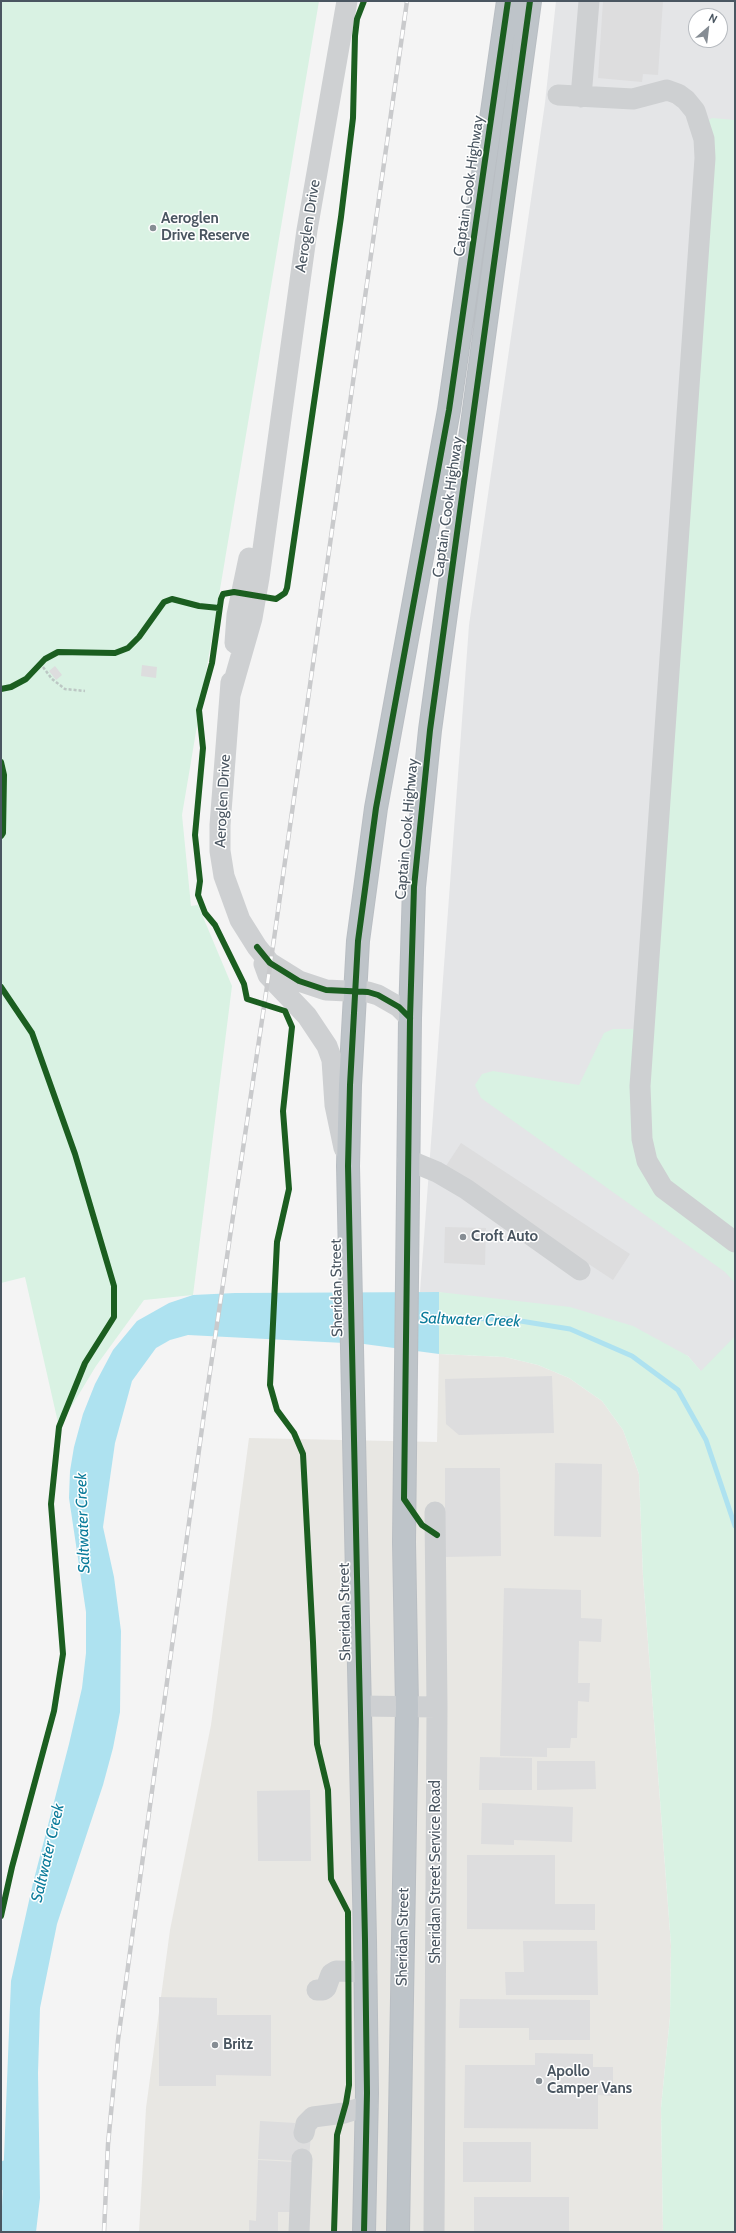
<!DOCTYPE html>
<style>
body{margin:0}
#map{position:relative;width:736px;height:2233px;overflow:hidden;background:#f4f4f4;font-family:Cabin,sans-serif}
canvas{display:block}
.frame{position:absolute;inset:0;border:2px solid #4a5661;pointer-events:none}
.north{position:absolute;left:688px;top:8px;width:40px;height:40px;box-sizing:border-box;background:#fff;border:1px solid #b7bbc0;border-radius:50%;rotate:28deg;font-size:11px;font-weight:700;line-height:16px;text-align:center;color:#4a5661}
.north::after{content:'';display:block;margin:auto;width:14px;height:18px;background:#868d94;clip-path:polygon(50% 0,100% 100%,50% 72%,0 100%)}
</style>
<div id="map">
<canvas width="736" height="2233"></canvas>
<div class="frame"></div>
<div class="north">N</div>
</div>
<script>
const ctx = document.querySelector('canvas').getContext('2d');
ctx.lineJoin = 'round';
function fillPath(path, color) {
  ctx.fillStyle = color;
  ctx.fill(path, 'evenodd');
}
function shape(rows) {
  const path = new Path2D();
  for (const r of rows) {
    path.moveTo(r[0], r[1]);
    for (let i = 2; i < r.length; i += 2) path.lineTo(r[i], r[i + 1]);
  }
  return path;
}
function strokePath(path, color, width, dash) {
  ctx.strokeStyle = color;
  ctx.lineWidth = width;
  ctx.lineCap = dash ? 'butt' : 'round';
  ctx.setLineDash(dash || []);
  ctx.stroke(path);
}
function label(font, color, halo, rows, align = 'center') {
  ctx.font = font + ' Cabin,sans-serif';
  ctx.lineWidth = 3;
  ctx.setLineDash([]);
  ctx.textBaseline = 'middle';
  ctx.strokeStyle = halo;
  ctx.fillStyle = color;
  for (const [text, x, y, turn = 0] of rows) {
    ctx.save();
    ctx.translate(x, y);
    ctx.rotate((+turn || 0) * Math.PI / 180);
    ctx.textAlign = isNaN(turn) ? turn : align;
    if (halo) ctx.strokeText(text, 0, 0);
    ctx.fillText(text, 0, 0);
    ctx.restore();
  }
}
fillPath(shape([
 [439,1354,505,1357,538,1365,569,1378,602,1401,623,1430,639,1474,643,1576,671,1945,670,2017,661,2108,663,2232,139,2232,146,2108,170,1930,211,1725,249,1438,437,1442]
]), '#e8e7e3');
fillPath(shape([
 [556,1,735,1,735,1423,721,1396,688,1356,439,1292,420,1292,469,625,545,103],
 [696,16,720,16,720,40,696,40]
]), '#e4e5e7');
fillPath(shape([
 [1,1,319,1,182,815,191,906,198,905,232,986,193,1295,144,1300,96,1366,59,1427,25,1277,1,1283],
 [712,118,735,120,735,1283,725,1272,481,1098,475,1085,482,1074,493,1071,579,1085,604,1033,613,1029,644,1029,700,125],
 [439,1292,570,1307,633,1326,688,1356,701,1371,735,1336,735,2232,663,2232,661,2108,670,2017,671,1945,643,1576,639,1474,623,1430,602,1401,569,1378,538,1365,505,1357,439,1354]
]), '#d9f2e3');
fillPath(shape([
 [439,1292,439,1354,364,1344,188,1335,170,1340,156,1348,132,1381,115,1443,103,1527,114,1577,121,1631,120,1712,113,1748,103,1785,57,1924,40,2008,38,2073,40,2198,36,2232,1,2232,11,1981,33,1883,69,1744,82,1688,86,1653,86,1612,69,1498,70,1471,74,1447,83,1414,95,1384,113,1350,137,1321,169,1303,193,1295,235,1293]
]), '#aee2f0');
strokePath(shape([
 [433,1318,508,1319,570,1329,632,1356,678,1390,706,1440,735,1526],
 [1,2188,4,2163]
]), '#aee2f0', 5);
fillPath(shape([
 [603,1,663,1,658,75,643,74,642,82,598,78],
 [142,665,157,667,156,678,141,676],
 [55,666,62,675,56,680,49,671],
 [461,1143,630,1254,613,1280,444,1169],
 [445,1227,486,1228,485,1265,444,1263],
 [552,1376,554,1433,459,1435,446,1424,445,1379],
 [555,1463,602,1464,601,1537,554,1536],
 [445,1468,500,1468,501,1556,445,1557],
 [504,1588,581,1590,581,1618,602,1619,601,1642,579,1641,578,1683,590,1683,589,1702,578,1701,577,1738,571,1738,570,1748,547,1748,547,1757,500,1756],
 [480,1757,532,1758,532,1790,479,1790],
 [537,1761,595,1761,596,1789,537,1790],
 [310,1790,311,1861,258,1861,257,1791],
 [482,1803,573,1807,572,1842,514,1840,514,1845,481,1844],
 [467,1855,555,1855,555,1904,595,1904,595,1930,467,1929],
 [523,1941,597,1941,598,1995,506,1995,505,1972,524,1972],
 [159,1997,217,1998,217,2015,271,2015,271,2076,216,2075,216,2086,159,2086],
 [460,1999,590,2000,590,2040,529,2040,529,2028,459,2028],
 [535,2053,593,2054,593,2067,613,2067,613,2096,598,2095,598,2129,464,2128,465,2065,535,2065],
 [260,2121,295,2123,294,2133,311,2133,309,2159,300,2161,258,2159],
 [463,2142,531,2142,531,2182,463,2182],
 [258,2160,293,2162,291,2212,278,2212,278,2232,249,2232,249,2220,256,2221],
 [474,2197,569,2197,569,2232,474,2232]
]), '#ddddde');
const highway = shape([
 [364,2232,367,2093,365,1940,348,1166,350,1085,358,941,376,808,449,410,508,1],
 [398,2232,407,1707,404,1542,410,1018,414,887,430,730,530,1]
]);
strokePath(highway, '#b9bec3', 24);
strokePath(shape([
 [40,663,52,679,65,689,85,691]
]), '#bcc7c4', 2.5, [3, 2]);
strokePath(shape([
 [558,95,633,99,667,90,678,94,686,100,695,111,704,139,705,158,640,1086,642,1139,647,1161,663,1188,735,1242],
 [581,97,589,1],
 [235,643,237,615,249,558],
 [231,682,220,825,220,851,224,876,240,920,257,947,270,963,299,981,326,990,368,992,378,995,399,1007,410,1018],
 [230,695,252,618,259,578,307,230,347,1],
 [264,964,268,975,307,1016,327,1046,332,1060,335,1105,344,1148],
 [408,1160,437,1172,466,1189,580,1270],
 [360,1706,437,1707],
 [317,1990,323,1990,326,1988,331,1974,336,1971,366,1972],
 [304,2133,306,2124,313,2117,344,2113,367,2106],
 [299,2232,302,2159],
 [434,2232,437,1707,435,1512]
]), '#ced0d2', 21);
strokePath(highway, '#bec4c9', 22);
const rail = shape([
 [104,2232,108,2144,118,2040,148,1820,207,1392,274,939,407,1]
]);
strokePath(rail, '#c9cacc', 4.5);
strokePath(rail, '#fff', 3, [9]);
strokePath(shape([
 [1,689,11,687,26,679,45,659,58,652,115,653,128,648,139,637,164,602,172,599,199,606,219,608],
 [1,762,4,775,3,833,1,836],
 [257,947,270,963,299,981,326,990,368,992,378,995,399,1007,410,1018],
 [1,987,32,1033,75,1154,114,1286,114,1317,85,1363,59,1427,51,1504,63,1654,54,1711,12,1867,1,1916],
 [437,1535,422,1525,404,1499,410,1018,414,887,430,730,530,1],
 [334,2232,337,2135,346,2103,349,2085,348,1912,331,1879,328,1790,317,1744,313,1642,303,1454,294,1433,277,1410,270,1385,277,1242,289,1189,283,1111,292,1027,285,1011,247,999,244,984,215,925,205,913,198,895,200,881,195,835,203,748,199,710,212,663,221,599,223,594,234,592,276,599,285,593,287,588,341,217,353,118,355,36,357,19,364,1],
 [364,2232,367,2093,365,1940,348,1166,350,1085,358,941,376,808,449,410,508,1]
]), '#1b5e20', 6);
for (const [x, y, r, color] of [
 [153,228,4,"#868d94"],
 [463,1237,4,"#868d94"],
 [215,2045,4,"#868d94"],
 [539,2081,4,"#868d94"]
]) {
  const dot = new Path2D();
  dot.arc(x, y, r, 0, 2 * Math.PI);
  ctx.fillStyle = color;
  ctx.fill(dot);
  strokePath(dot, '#fff', 1.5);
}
label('15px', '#4a5661', '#fff', [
 ["Captain Cook Highway",469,186,-82],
 ["Aeroglen Drive",308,226,-81],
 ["Captain Cook Highway",448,507,-82],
 ["Aeroglen Drive",223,801,-87],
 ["Captain Cook Highway",407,829,-85],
 ["Sheridan Street",337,1288,-91],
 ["Sheridan Street",345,1612,-91],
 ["Sheridan Street Service Road",436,1872,-90],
 ["Sheridan Street",403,1937,-89]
]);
label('bold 15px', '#4a5661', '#fff', [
 ["Aeroglen",161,219],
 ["Drive Reserve",161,236],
 ["Croft Auto",471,1237],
 ["Britz",223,2045],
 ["Apollo",547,2072],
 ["Camper Vans",547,2089]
], 'left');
label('italic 16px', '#0c7c9b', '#fff', [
 ["Saltwater Creek",470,1320,2],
 ["Saltwater Creek",83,1523,-92],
 ["Saltwater Creek",48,1853,-77]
]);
</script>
